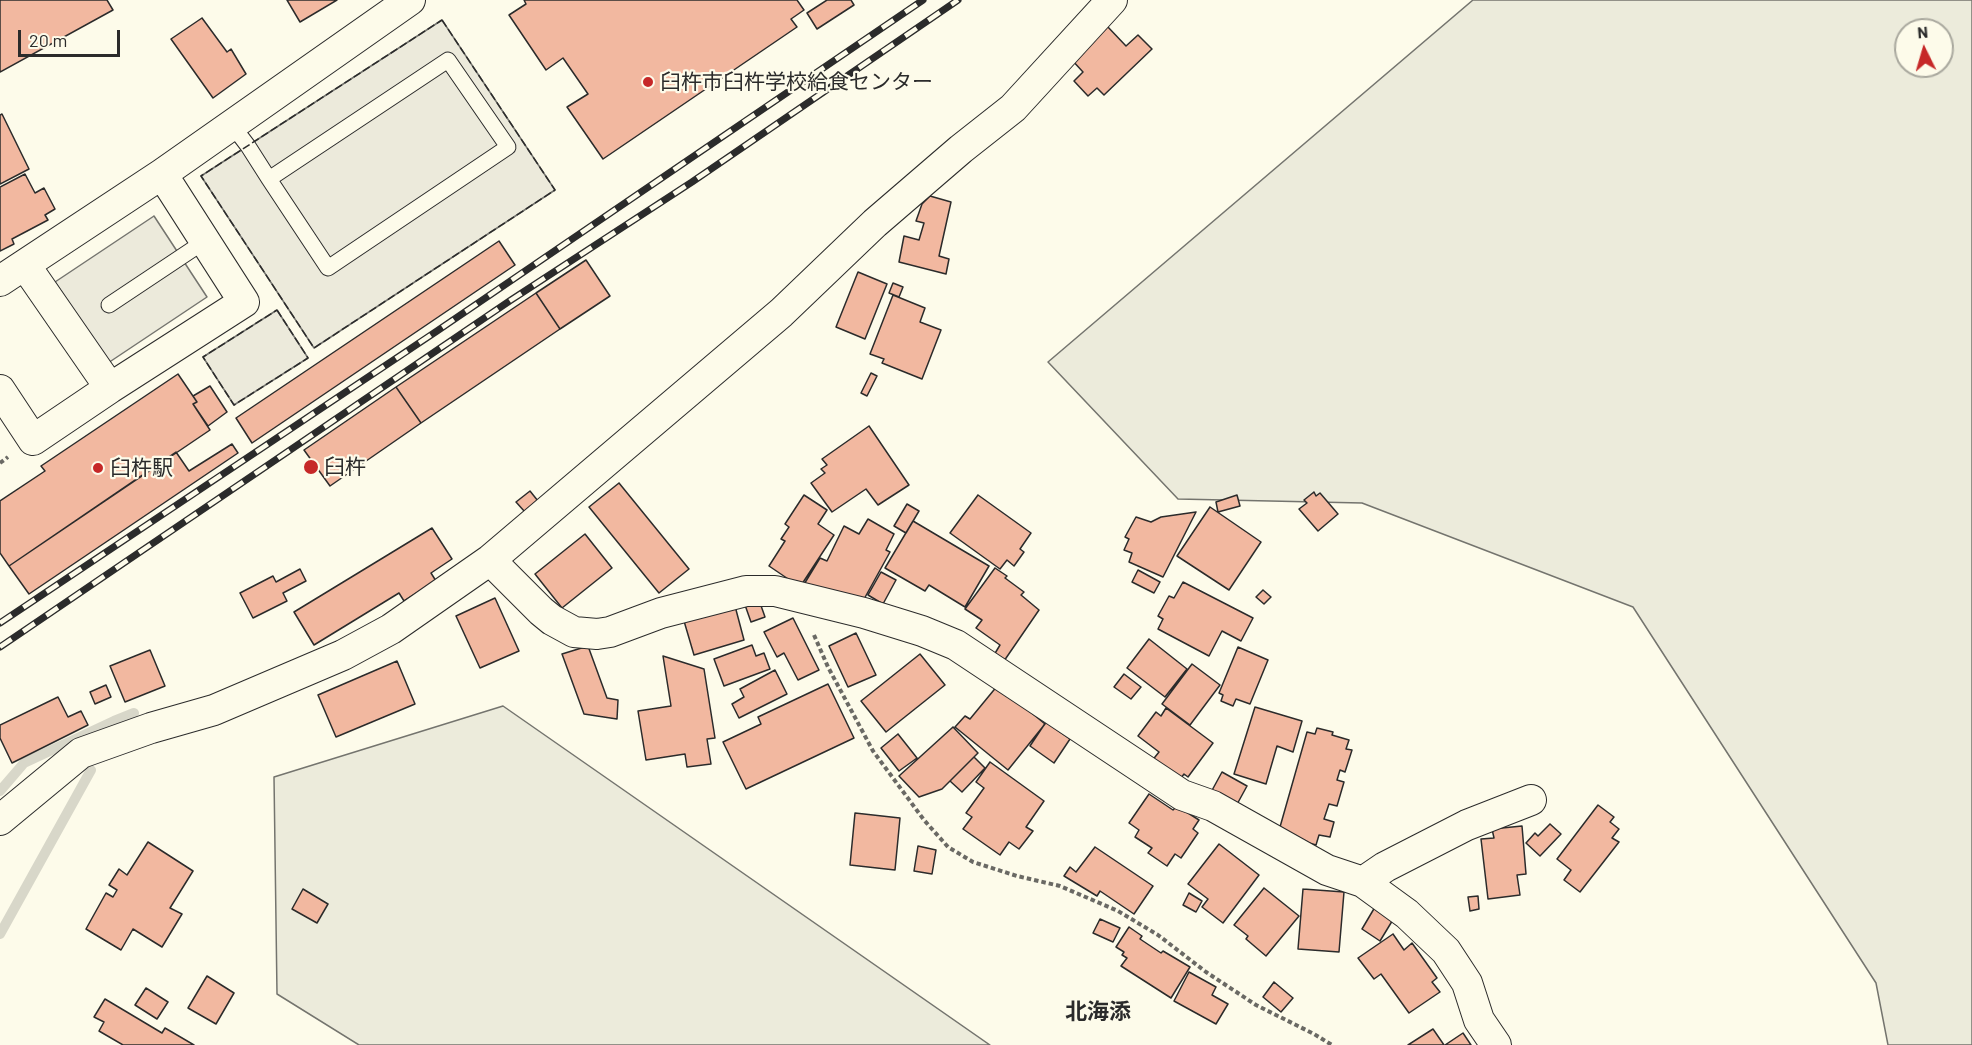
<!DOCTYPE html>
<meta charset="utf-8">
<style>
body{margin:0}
#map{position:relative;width:1972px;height:1045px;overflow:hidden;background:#fdfbea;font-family:Barlow,sans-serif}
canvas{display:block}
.north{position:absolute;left:1894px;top:18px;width:60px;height:60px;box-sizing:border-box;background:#fdfbea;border:2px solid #a9a89e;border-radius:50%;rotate:355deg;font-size:16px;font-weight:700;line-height:24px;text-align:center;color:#2b2b2b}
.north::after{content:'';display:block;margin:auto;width:21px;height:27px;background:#c62828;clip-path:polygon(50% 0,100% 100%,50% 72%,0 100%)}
.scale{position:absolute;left:18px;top:30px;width:102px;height:27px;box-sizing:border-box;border:3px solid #2b2b2b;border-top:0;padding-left:8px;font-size:18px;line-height:21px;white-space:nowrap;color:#2b2b2b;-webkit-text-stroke:4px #fdfbea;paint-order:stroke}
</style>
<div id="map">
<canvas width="1972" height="1045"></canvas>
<div class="north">N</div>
<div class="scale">20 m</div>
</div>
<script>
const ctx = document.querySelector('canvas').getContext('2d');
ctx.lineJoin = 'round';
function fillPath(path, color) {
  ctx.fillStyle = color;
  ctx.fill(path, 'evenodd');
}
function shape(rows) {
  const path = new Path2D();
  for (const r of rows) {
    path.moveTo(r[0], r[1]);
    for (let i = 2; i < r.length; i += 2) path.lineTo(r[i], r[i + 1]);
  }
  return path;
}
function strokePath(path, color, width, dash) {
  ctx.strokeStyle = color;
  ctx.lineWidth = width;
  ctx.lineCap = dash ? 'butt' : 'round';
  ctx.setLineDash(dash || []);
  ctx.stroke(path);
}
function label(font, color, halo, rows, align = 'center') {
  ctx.font = font + ' Barlow,"Noto Sans JP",sans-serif';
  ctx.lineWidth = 4.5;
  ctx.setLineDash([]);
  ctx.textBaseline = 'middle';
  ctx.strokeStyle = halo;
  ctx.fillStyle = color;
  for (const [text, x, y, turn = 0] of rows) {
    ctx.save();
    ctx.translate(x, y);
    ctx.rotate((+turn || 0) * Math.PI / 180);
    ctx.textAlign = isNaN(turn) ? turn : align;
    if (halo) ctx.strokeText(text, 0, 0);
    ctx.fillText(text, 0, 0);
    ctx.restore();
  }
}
const green = shape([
 [1473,0,1972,0,1972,1045,1888,1045,1876,983,1633,607,1362,503,1178,499,1048,362,1473,0],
 [1906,30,1942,30,1942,66,1906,66,1906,30],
 [503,706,990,1045,359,1045,277,994,274,777,503,706]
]);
fillPath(green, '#ecebdb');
strokePath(green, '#74746e', 1.5);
const parking = shape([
 [442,20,555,190,314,348,201,176,442,20],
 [154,216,207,297,108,363,55,282,154,216],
 [277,310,308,358,234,405,203,357,277,310]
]);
fillPath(parking, '#eceadb');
strokePath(parking, '#74746e', 1.5);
strokePath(shape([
 [0,791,24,763,114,721,134,713],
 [0,934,91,770]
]), '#d8d7c9', 10);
const building = shape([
 [0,0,107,0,113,10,0,72,0,0],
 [287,0,337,0,300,22,287,0],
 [524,0,797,0,804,10,791,19,797,27,603,159,567,107,588,94,563,58,546,70,509,15,526,4,524,0],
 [827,0,851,0,854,5,817,29,807,13,827,0],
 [202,18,227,52,231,49,246,74,213,98,171,39,202,18],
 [1107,26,1126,46,1138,35,1152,49,1104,95,1097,88,1088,96,1074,81,1083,72,1071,59,1107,26],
 [2,114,29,169,0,184,0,115,2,114],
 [25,174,35,193,44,188,55,209,45,215,48,220,12,239,14,244,0,251,0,187,25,174],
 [930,196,951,202,939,256,949,259,946,274,899,262,904,236,919,240,924,223,916,221,922,204,930,196],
 [499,241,515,265,252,443,236,418,499,241],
 [586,260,610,296,560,329,536,293,586,260],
 [858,272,887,284,865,339,836,327,858,272],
 [893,283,903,287,899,297,889,293,893,283],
 [536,293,560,329,421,423,396,387,536,293],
 [893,295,925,308,920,322,941,330,922,379,882,363,884,359,870,354,893,295],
 [871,373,877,376,867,396,861,393,871,373],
 [178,374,197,402,193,404,210,430,9,566,0,553,0,501,45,471,41,466,178,374],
 [210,386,227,412,208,426,193,404,197,402,193,396,210,386],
 [396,387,421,423,330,486,304,450,396,387],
 [869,426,909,485,878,505,866,489,832,512,811,483,825,473,821,469,827,465,822,459,869,426],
 [232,444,238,453,29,594,9,566,176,452,189,471,232,444],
 [619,483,689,569,659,593,589,507,619,483],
 [530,491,538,501,525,512,516,502,530,491],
 [1314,492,1316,496,1320,493,1338,514,1318,531,1299,509,1307,503,1304,500,1314,492],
 [804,495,827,510,818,524,834,535,800,587,769,566,785,541,781,539,789,527,785,524,804,495],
 [978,495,1031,533,1020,549,1024,552,1014,566,1007,560,1000,569,950,533,978,495],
 [1237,495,1240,506,1218,512,1216,502,1237,495],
 [907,504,919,511,906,533,894,526,907,504],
 [1210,507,1261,542,1229,590,1177,556,1210,507],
 [1196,512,1163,577,1129,562,1132,553,1124,550,1129,539,1125,537,1136,517,1151,522,1161,517,1196,512],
 [868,519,894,534,886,550,890,552,863,601,803,586,820,558,827,561,844,526,859,534,868,519],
 [913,521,989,566,965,607,929,585,925,591,885,568,913,521],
 [432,528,452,559,431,573,436,581,404,601,399,593,314,645,294,612,432,528],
 [585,534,612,568,562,608,535,574,585,534],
 [995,568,1007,576,1005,578,1024,592,1021,595,1039,610,1004,661,994,655,1000,645,976,628,982,620,965,609,995,568],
 [300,569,306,581,283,593,287,601,253,618,240,593,273,576,276,582,300,569],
 [1138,570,1160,582,1154,593,1132,582,1138,570],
 [881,572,896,580,883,604,868,595,881,572],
 [1183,582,1253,618,1241,641,1222,631,1209,656,1158,629,1163,619,1158,616,1169,596,1174,598,1183,582],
 [1263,590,1271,597,1264,604,1256,597,1263,590],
 [495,598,519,651,480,668,456,616,495,598],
 [759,600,765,617,751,622,745,605,759,600],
 [735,606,744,640,694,655,684,621,735,606],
 [793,618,819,670,798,680,784,653,777,657,764,632,793,618],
 [856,633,876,675,848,687,829,646,856,633],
 [1149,639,1187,669,1165,697,1127,668,1149,639],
 [752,645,756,656,764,653,770,669,724,686,714,659,752,645],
 [588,646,607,698,618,700,617,719,584,714,562,654,588,646],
 [1238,647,1268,660,1250,704,1236,699,1233,706,1221,701,1223,695,1219,693,1238,647],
 [150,650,165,686,125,702,110,666,150,650],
 [920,654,945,685,886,732,861,701,920,654],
 [663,656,704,669,715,738,707,739,711,764,687,767,685,754,646,760,638,711,671,706,663,656],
 [397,661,415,704,336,737,318,695,397,661],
 [1192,664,1220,685,1190,725,1162,704,1192,664],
 [775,670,787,694,739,718,732,704,744,697,740,689,775,670],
 [1124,674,1141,687,1131,699,1114,687,1124,674],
 [828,684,854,738,746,789,723,742,761,724,758,717,828,684],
 [106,685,111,697,95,704,90,692,106,685],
 [998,685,1045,724,1008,770,955,727,965,716,970,719,998,685],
 [58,697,68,717,81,711,88,725,12,763,0,738,0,725,58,697],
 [1255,707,1302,721,1293,752,1277,746,1266,784,1234,774,1255,707],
 [1166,708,1213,743,1188,777,1184,774,1178,782,1151,762,1159,752,1138,736,1156,712,1161,716,1166,708],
 [1046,722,1070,739,1054,763,1030,746,1046,722],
 [953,727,978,753,942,789,919,797,899,776,953,727],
 [1317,728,1333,732,1332,735,1349,740,1346,749,1352,750,1345,772,1340,770,1337,780,1344,782,1337,806,1329,804,1324,819,1334,822,1330,837,1319,835,1316,845,1278,834,1307,732,1315,734,1317,728],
 [898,734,917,758,899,771,881,748,898,734],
 [974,757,985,768,962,792,950,781,974,757],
 [990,762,1044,801,1026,827,1033,831,1019,849,1009,842,1000,855,963,829,972,817,966,813,984,788,976,782,990,762],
 [1222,772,1247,786,1235,808,1210,794,1222,772],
 [1149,794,1173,810,1177,806,1199,820,1193,829,1198,833,1181,858,1175,854,1167,866,1148,853,1152,848,1135,837,1139,830,1129,823,1149,794],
 [1598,805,1614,817,1610,822,1619,829,1612,838,1619,842,1580,892,1564,880,1571,870,1557,859,1598,805],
 [855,813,900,818,895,870,850,865,855,813],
 [1550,824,1561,834,1540,856,1526,843,1535,833,1538,836,1550,824],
 [1522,826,1526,874,1517,875,1520,895,1488,899,1481,839,1494,838,1492,829,1522,826],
 [148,842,193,871,170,908,182,914,162,947,133,929,121,950,86,929,106,893,113,897,117,890,109,885,119,869,127,875,148,842],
 [1219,844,1259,875,1223,923,1202,907,1208,899,1188,884,1219,844],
 [918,846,936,850,932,874,914,871,918,846],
 [1095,847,1153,886,1134,914,1100,891,1097,896,1064,876,1070,867,1076,872,1095,847],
 [1264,888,1299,916,1266,956,1246,939,1248,936,1234,925,1264,888],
 [303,889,328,904,317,923,292,909,303,889],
 [1303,889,1344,892,1339,952,1298,949,1303,889],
 [1189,893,1202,901,1196,912,1183,905,1189,893],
 [1478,896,1479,909,1470,911,1468,897,1478,896],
 [1375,907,1394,918,1380,941,1362,929,1375,907],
 [1100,919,1120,928,1113,942,1093,933,1100,919],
 [1129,927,1142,936,1140,939,1161,953,1163,951,1190,967,1171,998,1121,966,1127,958,1122,955,1124,952,1116,947,1129,927],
 [1393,934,1404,950,1412,943,1437,978,1432,982,1440,992,1409,1013,1381,974,1374,979,1358,958,1393,934],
 [1189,972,1216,987,1212,995,1228,1004,1216,1024,1174,1001,1189,972],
 [207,976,234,993,216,1024,188,1008,207,976],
 [1274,982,1293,998,1281,1012,1263,997,1274,982],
 [146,988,168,1002,157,1019,135,1005,146,988],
 [105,999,162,1033,165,1028,194,1045,123,1045,99,1031,104,1022,94,1017,105,999],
 [1433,1029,1444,1045,1408,1045,1433,1029],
 [1463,1033,1471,1045,1445,1045,1463,1033]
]);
fillPath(building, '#f2b8a0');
strokePath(building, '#2b2b2b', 1.5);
const lane = shape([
 [232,125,248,146,269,179,328,268,508,147,448,60,269,179],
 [109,305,205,241]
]);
const street = shape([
 [162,174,410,0],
 [25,265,110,388],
 [0,281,162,174,244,302,110,388,33,440,0,390],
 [490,560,541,611,552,620,574,632,597,634,610,632,661,613,746,591,775,591,864,613,922,631,956,645,1182,795,1213,806,1327,870,1363,882,1407,914,1446,951,1467,983,1479,1020,1496,1045],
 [0,820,81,753,151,728,214,710,343,655,391,629,490,560,781,313,875,223,961,149,1013,108,1112,0],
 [1363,882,1385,867,1467,825,1531,800]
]);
strokePath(lane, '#2b2b2b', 17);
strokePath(street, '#2b2b2b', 32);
strokePath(shape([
 [0,463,8,457],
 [814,635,828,667,873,751,924,820,948,847,973,862,1017,876,1060,886,1118,911,1158,935,1206,972,1256,1005,1314,1034,1332,1045]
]), '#6a6964', 4, [4.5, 3]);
strokePath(lane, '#fdfbea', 15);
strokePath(street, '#fdfbea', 30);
const rail = shape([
 [0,623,437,331,923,0],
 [0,647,511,300,692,182,958,0]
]);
strokePath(rail, '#2b2b2b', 7);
strokePath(rail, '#fdfbea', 4.5, [14]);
strokePath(shape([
 [442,20,555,190,314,348,201,176,442,20],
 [277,310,308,358,234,405,203,357,277,310]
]), '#2b2b2b', 1.5, [8, 3]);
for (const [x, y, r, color] of [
 [648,82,6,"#c62828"],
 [311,467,8,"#c62828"],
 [98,468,6,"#c62828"]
]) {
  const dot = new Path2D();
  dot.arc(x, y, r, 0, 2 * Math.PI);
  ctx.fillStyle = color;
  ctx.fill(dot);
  strokePath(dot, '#fdfbea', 2);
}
label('21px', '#2b2b2b', '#fdfbea', [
 ["臼杵市臼杵学校給食センター",660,82],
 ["臼杵",324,467],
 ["臼杵駅",110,468]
], 'left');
label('bold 22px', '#2b2b2b', '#fdfbea', [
 ["北海添",1098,1012]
]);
</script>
